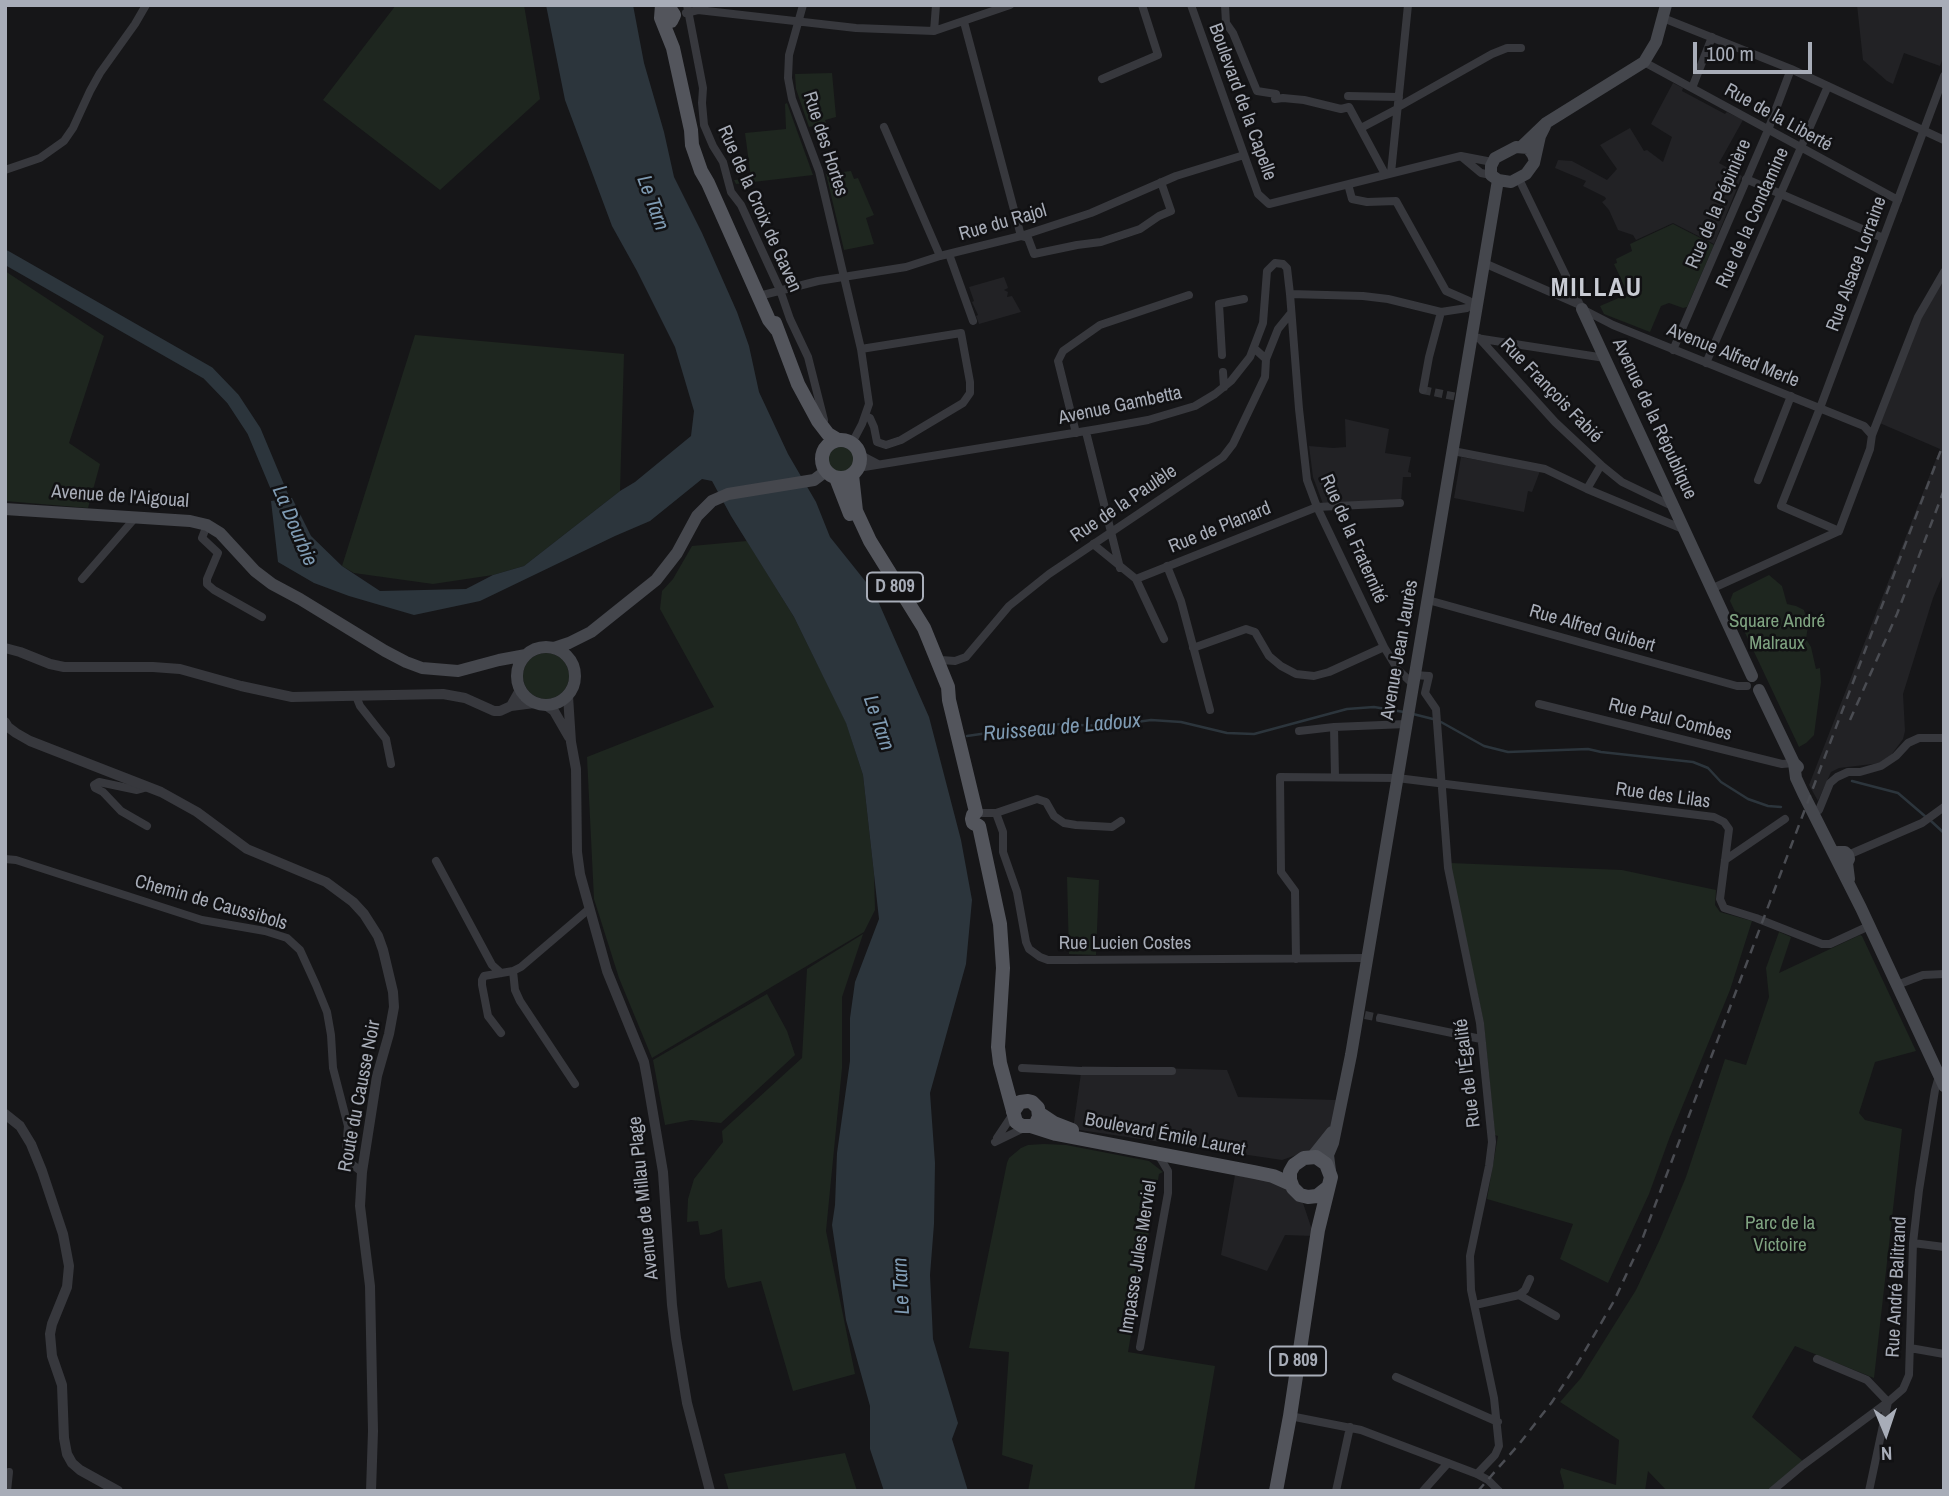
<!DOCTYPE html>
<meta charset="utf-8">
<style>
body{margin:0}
#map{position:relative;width:1949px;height:1496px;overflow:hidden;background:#161618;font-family:"Archivo Narrow",sans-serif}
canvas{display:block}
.frame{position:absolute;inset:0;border:7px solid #a8adb8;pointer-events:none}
.north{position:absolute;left:1851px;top:1398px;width:70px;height:70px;-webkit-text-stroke:5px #111113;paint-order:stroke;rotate:178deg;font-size:19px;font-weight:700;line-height:28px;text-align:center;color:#a8adb8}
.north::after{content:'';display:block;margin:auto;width:24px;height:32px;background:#a8adb8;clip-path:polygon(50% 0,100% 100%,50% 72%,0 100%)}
.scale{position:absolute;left:1693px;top:42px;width:119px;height:32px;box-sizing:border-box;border:4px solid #a8adb8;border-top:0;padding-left:9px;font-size:21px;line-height:24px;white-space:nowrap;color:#a8adb8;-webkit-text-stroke:5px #111113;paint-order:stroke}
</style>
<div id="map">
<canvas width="1949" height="1496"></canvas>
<div class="frame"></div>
<div class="north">N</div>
<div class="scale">100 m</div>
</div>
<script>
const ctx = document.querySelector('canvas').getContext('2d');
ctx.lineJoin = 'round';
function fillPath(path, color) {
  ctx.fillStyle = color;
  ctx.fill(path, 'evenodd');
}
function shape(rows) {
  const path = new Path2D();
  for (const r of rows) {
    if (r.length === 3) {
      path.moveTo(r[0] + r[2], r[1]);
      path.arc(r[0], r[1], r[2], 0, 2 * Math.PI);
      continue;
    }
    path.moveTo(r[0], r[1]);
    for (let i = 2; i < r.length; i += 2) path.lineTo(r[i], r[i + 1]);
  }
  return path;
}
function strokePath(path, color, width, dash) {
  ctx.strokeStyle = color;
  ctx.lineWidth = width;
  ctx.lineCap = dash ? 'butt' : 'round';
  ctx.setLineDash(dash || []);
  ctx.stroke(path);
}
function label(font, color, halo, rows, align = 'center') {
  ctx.font = font + ' "Archivo Narrow",sans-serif';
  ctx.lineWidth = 5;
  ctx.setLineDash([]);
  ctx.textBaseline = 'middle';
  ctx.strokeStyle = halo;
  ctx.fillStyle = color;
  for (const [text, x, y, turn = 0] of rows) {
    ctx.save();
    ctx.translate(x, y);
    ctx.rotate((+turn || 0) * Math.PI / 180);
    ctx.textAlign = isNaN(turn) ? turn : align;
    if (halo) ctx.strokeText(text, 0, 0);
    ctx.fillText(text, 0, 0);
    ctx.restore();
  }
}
fillPath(shape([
 [1857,5,1944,5,1944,55,1940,66,1904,53,1893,84,1887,81,1863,60],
 [1673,83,1683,88,1682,91,1725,114,1727,112,1743,120,1719,163,1742,176,1714,244,1673,223,1636,240,1633,235,1618,230,1609,210,1602,202,1606,199,1605,197,1583,186,1586,181,1555,168,1558,160,1572,161,1607,180,1617,169,1600,145,1630,128,1644,151,1647,150,1663,162,1672,137,1651,124],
 [1944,266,1944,572,1933,598,1903,694,1905,731,1903,739,1889,758,1881,763,1839,768,1831,772,1818,801,1809,785,1940,449,1875,421,1916,316],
 [1004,277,1007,285,1008,288,1004,290,1008,292,1007,297,1012,296,1021,312,979,324,976,316,978,315,972,302,974,301,969,287],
 [1345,419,1389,429,1385,453,1411,457,1408,472,1411,473,1411,477,1403,477,1401,502,1323,504,1313,477,1309,446,1333,448,1346,447],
 [1461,457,1540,471,1532,492,1528,491,1524,512,1454,498],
 [1082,1066,1227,1070,1238,1097,1336,1100,1335,1125,1314,1149,1282,1160,1073,1129],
 [1235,1175,1282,1183,1303,1203,1314,1236,1285,1235,1267,1271,1221,1255]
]), '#222225');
fillPath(shape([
 [396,5,524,5,540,99,440,190,323,100],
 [832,73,836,117,825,120,826,123,809,127,796,89,795,74],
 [787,103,813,175,736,184,734,180,751,178,745,133,786,129,785,104],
 [851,171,854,179,858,178,874,215,866,218,874,244,844,250,826,174],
 [1673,224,1714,245,1687,307,1683,308,1669,303,1661,306,1650,332,1604,314,1600,306,1628,294,1614,264,1617,263,1616,259,1632,251,1630,244],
 [5,271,104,336,69,443,100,464,88,508,5,501],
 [415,335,624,354,620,491,524,566,493,575,433,584,354,573,342,566],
 [841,460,13],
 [747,541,794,617,846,722,863,775,874,874,875,910,864,932,652,1058,619,978,594,899,587,757,714,707,660,609,662,591,673,579,692,546],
 [1769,575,1782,586,1787,604,1796,606,1804,610,1808,626,1806,639,1811,647,1816,669,1820,668,1821,682,1814,735,1806,743,1799,747,1730,601,1733,593],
 [546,676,23],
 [1450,863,1622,870,1716,890,1715,905,1720,912,1752,921,1730,990,1669,1139,1649,1194,1608,1283,1560,1259,1573,1224,1487,1199,1498,1136,1495,1135,1484,1024],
 [1067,877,1099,880,1096,955,1069,954],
 [1779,932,1791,937,1779,973,1860,935,1862,936,1916,1051,1875,1062,1859,1113,1865,1120,1902,1129,1874,1378,1795,1346,1752,1417,1804,1462,1766,1491,1667,1491,1648,1471,1645,1491,1563,1491,1564,1486,1560,1472,1561,1468,1616,1485,1619,1440,1560,1402,1581,1378,1636,1290,1660,1239,1686,1177,1725,1059,1746,1065,1769,997,1766,968],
 [863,934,842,997,842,1068,826,1231,855,1374,793,1391,761,1281,728,1288,725,1278,722,1229,709,1234,700,1235,698,1221,687,1222,688,1199,694,1179,723,1142,722,1131,802,1058,807,969],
 [767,994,787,1031,795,1055,721,1123,691,1120,665,1125,653,1060],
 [1044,1144,1066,1145,1149,1161,1163,1172,1159,1174,1128,1352,1215,1366,1194,1491,1028,1491,1033,1465,1002,1455,1009,1352,969,1348,1007,1163,1009,1158,1021,1148,1028,1145],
 [845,1453,857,1491,729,1491,724,1474]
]), '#1e261f');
fillPath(shape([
 [546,5,633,5,644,63,664,132,674,177,702,233,737,312,749,346,759,392,788,454,816,502,830,537,874,592,929,717,961,840,972,900,966,964,930,1093,935,1163,934,1224,930,1275,933,1339,958,1423,952,1439,968,1491,884,1491,870,1449,870,1406,846,1320,832,1225,835,1205,837,1153,850,1061,850,1018,855,982,879,919,863,775,846,723,794,617,731,516,712,481,702,479,650,521,615,536,480,601,414,615,349,596,314,583,278,562,271,501,292,498,311,536,342,566,380,591,466,589,493,575,524,566,620,491,635,482,691,436,694,411,675,347,637,271,612,226,565,100]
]), '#2c353c');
strokePath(shape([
 [1413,714,1433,719],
 [1441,722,1484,746,1508,752,1588,749,1601,752,1693,762,1708,768,1721,782,1748,799,1768,806,1781,807],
 [967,736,1050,724,1108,726,1151,720,1181,722,1227,733,1254,734,1347,709,1374,707,1404,712],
 [1852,781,1898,793,1926,817],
 [1931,821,1944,833]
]), '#2c353c', 2.5);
strokePath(shape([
 [5,257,208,373,233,399,254,431,290,517]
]), '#2c353c', 14);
strokePath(shape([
 [1423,390,1457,397],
 [1365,1015,1380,1018]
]), '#333438', 8, [8, 4]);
strokePath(shape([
 [687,5,703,88,702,103,704,125,713,146,723,162,731,192,741,205,780,290,790,319,808,357,824,420],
 [803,5,789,55,788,78,792,99,819,171,861,349,869,404,862,424,852,443],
 [1191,5,1258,194,1269,204,1461,156,1492,162],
 [1225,5,1226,23,1233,33,1257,91,1276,94],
 [686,13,698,10,856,28,934,31,1010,5],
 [1663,18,1791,69,1944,140],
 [964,22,1021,236],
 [934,31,936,5],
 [1644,62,1898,200],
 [1102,79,1158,55,1142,5],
 [1692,88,1712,37],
 [1348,96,1399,97],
 [1275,99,1283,98,1304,100,1341,109,1349,107,1385,174],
 [1398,107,1492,54,1507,48,1521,48],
 [884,127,940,256],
 [1361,128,1397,109],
 [1463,158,1481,173,1491,175],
 [5,170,40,158,64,141,73,128,90,91,100,73,135,24,146,5],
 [1391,173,1408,5],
 [1519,179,1582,309,1613,325,1864,426,1872,435],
 [1746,179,1883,238],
 [1348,184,1352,199,1367,202,1396,201,1446,291,1469,301,1470,305],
 [1021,236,1028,238,1034,254,1077,245,1101,242,1140,229,1159,216,1171,211,1161,182],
 [949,254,973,321],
 [1484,263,1580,305],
 [1290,294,1363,296,1388,299,1441,312,1467,308,1470,305,1474,306],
 [763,295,818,281,906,267,940,256,1021,236,1091,213,1176,176,1244,155],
 [1476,338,1605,358],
 [1479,338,1555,422,1601,465],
 [861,349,961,333,970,382,970,393,963,403,901,440,886,445,877,442,874,427,870,418,866,416],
 [1673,350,1768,130,1791,69],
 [1222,355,1219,304,1244,299],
 [1266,359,1278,329,1291,313],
 [1706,363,1828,86],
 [1223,372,1224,387],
 [1423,390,1429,357,1441,312],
 [1086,432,1120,568],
 [1076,433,1058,361,1063,351,1100,325,1189,295],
 [1453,451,1545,469,1587,489,1683,529],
 [859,454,878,464],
 [858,468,1098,429,1148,420,1195,406,1215,394,1231,381,1250,357,1263,323,1267,271,1275,263,1283,264,1287,268,1290,294,1299,409,1307,480,1317,507,1384,647,1398,670,1413,684],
 [1758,480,1791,396],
 [1587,489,1601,465,1622,482,1674,507],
 [207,525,202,538,218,553,207,579,207,584,214,590,262,617],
 [1839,531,1781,506,1820,408,1944,76],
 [1839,531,1870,449,1872,435,1918,317,1944,272],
 [1093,544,1136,579,1164,639],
 [1167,566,1181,601,1210,710],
 [82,579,135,518],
 [1136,579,1317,507,1400,503],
 [1711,589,1839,531],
 [1428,600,1737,686,1747,686],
 [1193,648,1246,629,1255,632,1269,656,1281,666,1296,674,1314,676,1329,672,1384,647],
 [936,655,941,660,955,661,966,657,1009,606,1049,574,1223,457,1233,444,1265,377,1266,359,1255,349],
 [1414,675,1429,676,1425,693,1436,709,1448,868,1480,1023,1492,1142,1489,1166,1470,1256,1471,1290,1494,1398,1499,1446,1495,1455,1477,1474],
 [356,696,360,706,386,739,391,764],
 [1539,704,1782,764,1794,763],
 [1334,727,1335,777],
 [1299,731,1334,727,1406,724],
 [1819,810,1830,783,1837,777,1848,772,1860,772,1881,766,1896,756,1908,743,1919,738,1944,738],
 [982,813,996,813,1037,799,1046,802,1054,816,1064,823,1076,825,1112,827,1121,821],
 [996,813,1003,832,1003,852,1017,892,1026,942,1029,949,1040,957,1048,960,1073,960,1366,958],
 [147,826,121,811,103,792,95,788,94,785,99,782,137,790,148,787],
 [1848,855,1922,823,1944,807],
 [5,859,16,860,202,920,265,931,287,938,300,950,316,985,327,1012,331,1035,333,1068,348,1126,346,1150,349,1162,362,1172],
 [1725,860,1785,819],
 [436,861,492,965,501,973],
 [1296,959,1295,891,1281,872,1280,777,1397,778,1714,817,1724,822,1729,829,1720,899,1724,908,1756,918,1822,944,1830,944,1869,926],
 [513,971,515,990,520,1001,575,1084],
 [1897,985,1923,975,1944,974],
 [1380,1018,1481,1039],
 [501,1033,488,1016,482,985,482,980,484,976,513,971,521,967,589,909],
 [1022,1068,1081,1071,1172,1071],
 [997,1138,1013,1114],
 [995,1142,1024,1128],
 [1913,1243,1944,1247],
 [1519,1295,1525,1290,1530,1279],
 [1475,1305,1519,1295,1556,1316],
 [1140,1347,1168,1193,1168,1171,1159,1156],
 [1910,1348,1944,1354],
 [1396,1377,1498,1422],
 [1290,1416,1361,1430,1477,1474,1488,1480,1499,1491],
 [7,1491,9,1472],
 [1336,1491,1350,1427],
 [1423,1491,1448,1463],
 [1772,1491,1803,1465,1888,1402,1867,1380,1817,1359],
 [1869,1491,1888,1402,1903,1389,1909,1375,1913,1243,1919,1190,1935,1090,1939,1076]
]), '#37383d', 8);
strokePath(shape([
 [5,648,20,652,50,664,64,667,153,667,180,669,241,686,292,697,443,694,465,698,494,711,500,711,511,706,534,703],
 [568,696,571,742,576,769,577,852,580,874,607,971,644,1062,647,1078,663,1172,672,1305,676,1338,687,1403,710,1491],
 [511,706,520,690],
 [547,706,554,711,569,737],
 [5,722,8,727,16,733,30,741,161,792,197,812,247,849,326,882,353,902,364,914,378,936,383,950,393,992,394,1007,389,1034,377,1076,362,1172,360,1206,370,1286,373,1431,371,1491],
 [5,1114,20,1126,31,1144,42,1171,63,1234,69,1266,67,1287,52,1324,50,1334,52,1356,62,1385,64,1438,67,1454,72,1463,80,1470,118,1491]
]), '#37383d', 10);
strokePath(shape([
 [1522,146,1546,123,1644,62,1656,42,1666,5],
 [1534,158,1533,155,1528,148,1516,147,1495,158,1491,166,1491,175,1498,180,1511,182,1526,174,1534,163,1540,136,1545,126],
 [1582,309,1752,676],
 [5,509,190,521,207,525,220,533,255,571,272,584,300,599,385,651,406,662,422,668,458,671,499,660,526,655],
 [546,676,29],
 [554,648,569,643,591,632,656,580,677,553,697,516,712,501,728,494,814,480,826,471],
 [1759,690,1794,763,1798,767],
 [1794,763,1796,778,1803,793,1861,908,1944,1086],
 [1838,852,1845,852,1848,855,1849,859,1847,863,1849,879],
 [1312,1157,1332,1132],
 [1330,1171,1328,1155,1333,1143,1351,1055,1498,180]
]), '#45474d', 12);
strokePath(shape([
 [662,5,661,18,673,48,691,130,692,145,701,171,708,183,769,320,777,330],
 [662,12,670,9,674,15,671,21,666,22,662,20],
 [775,323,798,384,818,421,828,434,838,440],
 [841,459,19],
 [852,475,856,511,870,541,924,628,948,687,949,700,976,812,973,815,972,819,973,823,979,826,1000,924,1003,968,998,1047,1000,1063,1016,1122,1022,1126,1031,1126,1056,1134,1254,1172,1273,1176,1291,1184],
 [836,478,850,514],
 [1013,1112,1020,1102,1028,1101,1032,1102,1038,1108,1039,1117,1037,1121],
 [1039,1113,1054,1123,1072,1130],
 [1276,1491,1290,1416,1318,1230,1331,1177,1326,1164,1316,1157,1304,1158,1294,1165,1290,1172,1290,1180,1293,1188,1300,1195,1308,1197,1317,1196,1327,1188]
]), '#53555c', 14);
strokePath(shape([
 [1850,720,1897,614,1944,490],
 [1478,1491,1520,1443,1552,1402,1579,1361,1614,1301,1640,1245,1944,442]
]), '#4a4c52', 2.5, [9, 7]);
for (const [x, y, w] of [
 [895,587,56],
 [1298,1361,56]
]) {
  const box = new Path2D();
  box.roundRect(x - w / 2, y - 14.5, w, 29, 5);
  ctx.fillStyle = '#111113';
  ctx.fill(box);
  strokePath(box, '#a8adb8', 2);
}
label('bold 18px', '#a8adb8', null, [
 ["D 809",895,587],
 ["D 809",1298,1361]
]);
label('19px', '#a8adb8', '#111113', [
 ["Boulevard de la Capelle",1242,102,70],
 ["Rue de la Liberté",1778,118,29],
 ["Rue des Hortes",825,144,72],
 ["Rue de la Pépinière",1719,204,-67],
 ["Rue de la Croix de Gaven",759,209,66],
 ["Rue de la Condamine",1753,218,-66],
 ["Rue du Rajol",1003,223,-16],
 ["Rue Alsace Lorraine",1857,264,-70],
 ["Avenue Alfred Merle",1733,356,22],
 ["Rue François Fabié",1551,391,46],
 ["Avenue Gambetta",1120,406,-12],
 ["Avenue de la République",1654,419,65],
 ["Avenue de l'Aigoual",120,497,4],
 ["Rue de la Paulèle",1124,504,-34],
 ["Rue de Planard",1220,528,-22],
 ["Rue de la Fraternité",1353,539,66],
 ["Rue Alfred Guibert",1592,629,16],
 ["Avenue Jean Jaurès",1400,650,-80],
 ["Rue Paul Combes",1670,720,14],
 ["Rue des Lilas",1663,796,8],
 ["Chemin de Caussibols",211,903,16],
 ["Rue Lucien Costes",1125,944],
 ["Rue de l'Égalité",1468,1073,-97],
 ["Route du Causse Noir",360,1096,-79],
 ["Boulevard Émile Lauret",1165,1135,11],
 ["Avenue de Millau Plage",644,1198,-96],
 ["Impasse Jules Merviel",1139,1257,-81],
 ["Rue André Balitrand",1897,1287,-87]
]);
label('19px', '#7fa381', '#111113', [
 ["Square André",1777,622],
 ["Malraux",1777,644],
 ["Parc de la",1780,1224],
 ["Victoire",1780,1246]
]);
label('italic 21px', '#7f9bb3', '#111113', [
 ["Le Tarn",652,203,70],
 ["La Dourbie",294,526,67],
 ["Le Tarn",878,723,71],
 ["Ruisseau de Ladoux",1062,728,-5],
 ["Le Tarn",902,1286,-93]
]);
ctx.letterSpacing = '2px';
label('bold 26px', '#c9ccd4', '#111113', [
 ["MILLAU",1597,289]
]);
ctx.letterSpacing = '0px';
</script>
